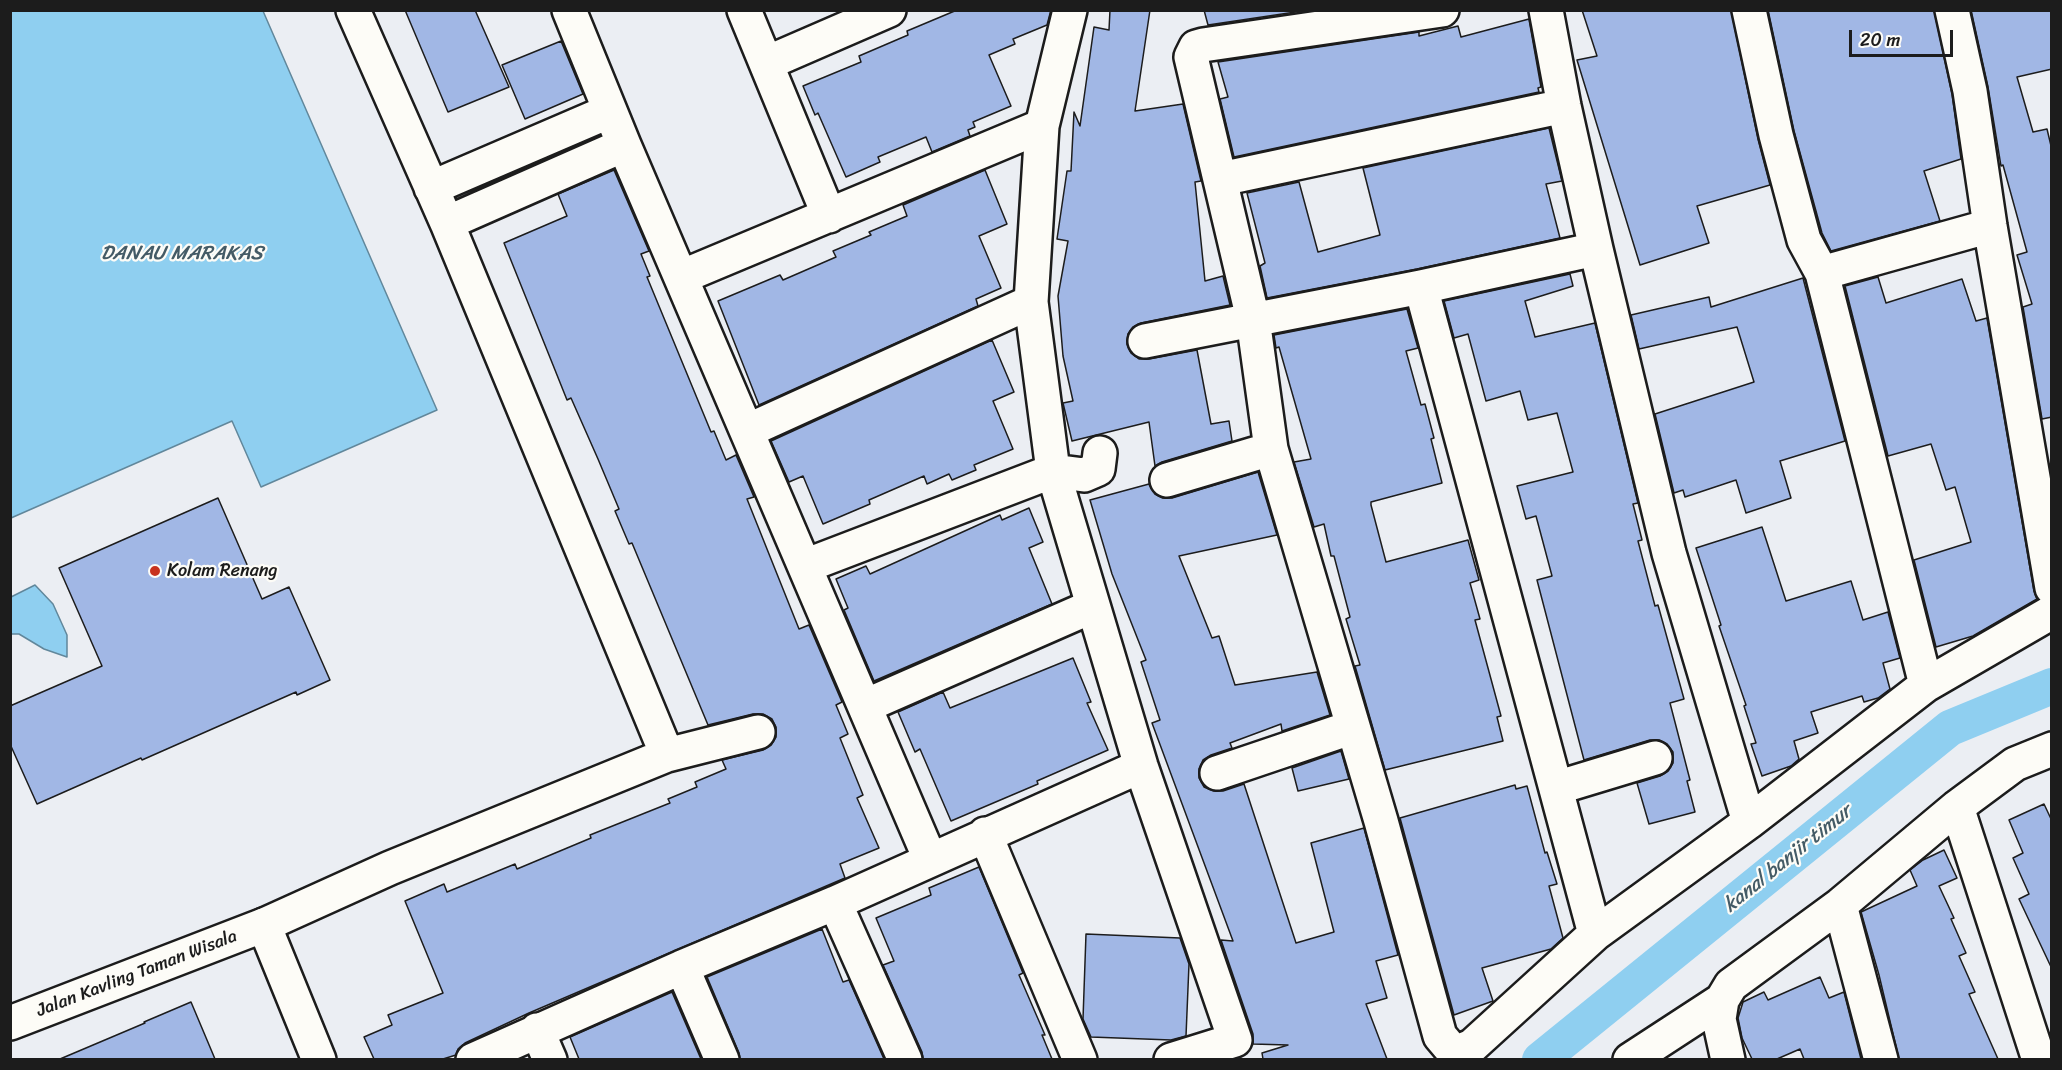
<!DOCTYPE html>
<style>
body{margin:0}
#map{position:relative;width:2062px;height:1070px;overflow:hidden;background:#ebeef3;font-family:Sriracha,sans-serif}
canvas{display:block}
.frame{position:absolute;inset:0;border:12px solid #1c1c1c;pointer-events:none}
.scale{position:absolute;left:1849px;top:30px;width:104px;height:27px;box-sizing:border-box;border:3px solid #1c1c1c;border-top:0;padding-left:8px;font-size:18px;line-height:21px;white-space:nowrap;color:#1c1c1c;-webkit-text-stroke:4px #fdfcf7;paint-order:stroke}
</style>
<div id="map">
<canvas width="2062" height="1070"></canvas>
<div class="frame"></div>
<div class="scale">20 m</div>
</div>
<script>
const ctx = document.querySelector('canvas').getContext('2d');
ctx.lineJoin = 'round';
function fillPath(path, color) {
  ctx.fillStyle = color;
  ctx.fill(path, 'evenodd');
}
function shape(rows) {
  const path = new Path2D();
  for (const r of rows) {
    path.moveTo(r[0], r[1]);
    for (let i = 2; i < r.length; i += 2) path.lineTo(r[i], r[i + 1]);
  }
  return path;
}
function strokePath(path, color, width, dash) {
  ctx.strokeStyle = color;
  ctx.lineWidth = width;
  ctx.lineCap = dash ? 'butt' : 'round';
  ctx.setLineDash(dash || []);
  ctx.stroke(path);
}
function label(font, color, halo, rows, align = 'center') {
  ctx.font = font + ' Sriracha,sans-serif';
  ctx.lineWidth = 4.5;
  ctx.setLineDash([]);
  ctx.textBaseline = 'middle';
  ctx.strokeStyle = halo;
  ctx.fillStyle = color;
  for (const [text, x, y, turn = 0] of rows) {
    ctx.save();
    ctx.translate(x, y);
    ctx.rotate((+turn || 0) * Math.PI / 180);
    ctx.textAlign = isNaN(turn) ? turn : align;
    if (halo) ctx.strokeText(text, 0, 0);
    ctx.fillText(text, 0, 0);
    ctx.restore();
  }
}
const water = shape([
 [11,10,263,11,437,410,261,487,232,421,11,518,11,10],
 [35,585,53,604,67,635,67,657,44,649,19,634,11,634,11,597,35,585]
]);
fillPath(water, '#8fcff0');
strokePath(water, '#61879b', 1.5);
strokePath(shape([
 [1540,1060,1950,728,2052,686]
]), '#8fcff0', 36);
const building = shape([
 [405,10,475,10,509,87,448,112,405,10],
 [957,10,1051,10,1047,25,1013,39,1015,44,989,55,1011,106,973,122,975,127,968,130,970,136,932,152,926,137,878,157,880,162,846,177,818,113,815,115,803,86,861,62,859,56,908,35,907,31,957,10],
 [1110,10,1150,10,1135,111,1183,104,1201,181,1195,182,1205,281,1223,276,1230,305,1141,323,1133,327,1128,334,1127,344,1131,353,1139,359,1149,359,1197,350,1211,424,1229,421,1232,441,1162,462,1155,466,1149,422,1072,441,1063,403,1073,401,1063,356,1058,296,1068,241,1057,239,1067,171,1071,171,1074,112,1080,126,1094,27,1109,30,1110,10],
 [1204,10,1309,10,1208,25,1204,10],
 [1582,10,1731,10,1758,139,1770,185,1697,206,1709,243,1640,265,1577,60,1597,56,1582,10],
 [1768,10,1934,10,1952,94,1961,159,1924,171,1940,221,1831,251,1822,233,1794,131,1768,10],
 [1971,10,2052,10,2052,69,2017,77,2033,132,2047,129,2052,150,2052,417,2042,419,2023,307,2032,304,2017,255,2027,252,2003,165,2001,166,1988,87,1971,10],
 [1529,19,1541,87,1538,88,1539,92,1234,157,1220,99,1228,97,1218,62,1419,32,1419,36,1458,26,1461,37,1529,19],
 [561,41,583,94,525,119,502,65,561,41],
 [1549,128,1562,181,1546,184,1560,238,1417,269,1267,298,1260,266,1265,263,1247,193,1299,182,1318,252,1380,235,1363,168,1549,128],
 [614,170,649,251,641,254,650,276,647,277,711,432,714,431,726,460,736,455,754,497,747,499,799,629,809,625,842,702,836,705,848,734,840,738,863,795,857,798,879,848,840,864,845,878,529,1013,465,1043,458,1049,456,1055,443,1059,374,1059,364,1037,392,1025,388,1015,443,993,405,901,444,884,447,892,515,864,517,869,591,838,590,835,670,803,668,799,697,787,695,782,726,769,722,760,763,750,771,745,776,737,776,727,772,719,763,714,753,714,708,725,632,543,629,544,615,511,619,509,598,459,571,398,567,400,553,365,504,243,567,216,558,194,614,170],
 [985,170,1007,224,979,236,1001,288,976,299,978,306,759,405,718,301,780,275,783,280,836,257,833,251,871,235,869,232,907,216,903,205,985,170],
 [1570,274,1573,286,1525,301,1535,337,1595,323,1638,503,1633,504,1642,540,1638,541,1655,606,1658,605,1684,699,1670,703,1690,780,1687,781,1695,812,1649,824,1637,783,1660,776,1668,771,1673,763,1673,752,1667,744,1659,740,1650,740,1584,760,1537,580,1552,576,1536,516,1526,519,1517,486,1573,472,1557,413,1528,420,1520,391,1486,401,1468,334,1454,338,1444,301,1570,274],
 [1878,277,1886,303,1962,279,1976,321,1987,318,2034,591,2037,599,1973,636,1936,647,1914,560,1971,542,1955,487,1946,490,1931,444,1888,456,1845,286,1878,277],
 [1803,278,1845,441,1780,461,1791,498,1746,513,1736,480,1685,497,1683,490,1674,493,1655,414,1754,382,1737,327,1639,349,1631,315,1709,297,1711,307,1803,278],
 [1407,309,1418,348,1406,351,1421,405,1425,404,1434,438,1431,439,1442,483,1371,502,1371,505,1386,562,1468,540,1479,580,1470,583,1480,619,1475,620,1501,716,1497,717,1503,741,1385,770,1355,666,1360,665,1346,619,1350,617,1334,556,1331,556,1324,524,1314,527,1294,462,1311,459,1279,347,1276,348,1274,335,1407,309],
 [992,340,1014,392,993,401,1013,449,974,465,976,470,952,480,949,474,927,484,924,476,869,500,870,504,823,524,803,476,789,482,771,441,992,340],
 [1258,472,1277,535,1179,556,1212,638,1219,636,1235,685,1317,672,1330,715,1282,731,1281,724,1230,743,1232,748,1211,755,1203,760,1199,769,1199,778,1204,787,1214,791,1223,791,1244,784,1296,943,1334,932,1311,843,1364,828,1398,955,1376,961,1387,998,1366,1004,1387,1059,1263,1059,1262,1053,1288,1045,1253,1044,1253,1034,1221,940,1233,941,1152,723,1160,720,1141,662,1146,660,1112,574,1090,500,1149,484,1155,494,1163,498,1172,498,1258,472],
 [218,498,262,599,289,587,330,680,297,695,296,692,142,760,141,758,37,804,10,744,10,706,102,666,59,568,218,498],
 [1029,508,1043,542,1029,548,1052,604,874,681,844,610,848,608,836,579,866,566,870,574,1000,515,1002,520,1029,508],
 [1762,527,1786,601,1851,581,1863,620,1888,612,1900,658,1883,663,1890,689,1878,698,1864,702,1862,696,1811,712,1818,733,1794,741,1799,759,1791,766,1762,776,1751,744,1756,743,1744,706,1746,705,1719,626,1721,625,1696,548,1762,527],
 [1073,658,1091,702,1087,703,1108,750,1037,781,1038,784,951,821,920,749,915,752,898,712,943,692,950,708,1073,658],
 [1341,751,1349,779,1298,791,1292,768,1341,751],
 [1515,785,1516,789,1527,786,1545,853,1547,852,1557,884,1549,886,1563,938,1551,949,1482,968,1493,1001,1454,1015,1400,818,1515,785],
 [2044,804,2052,821,2052,969,2019,899,2029,894,2013,858,2023,853,2009,820,2044,804],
 [1944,850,1957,878,1939,886,1954,918,1951,919,1966,953,1959,956,1975,992,1969,994,1998,1059,1899,1059,1879,975,1861,912,1917,886,1910,870,1923,860,1944,850],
 [979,867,1023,973,1019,975,1045,1035,1042,1035,1052,1059,923,1059,922,1052,883,965,894,961,876,918,931,895,929,888,979,867],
 [822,929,843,982,849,980,884,1059,740,1059,739,1053,707,977,822,929],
 [1086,934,1180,938,1189,964,1186,1036,1171,1040,1091,1037,1083,1019,1086,934],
 [1820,977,1829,998,1844,992,1861,1059,1804,1059,1800,1049,1777,1059,1752,1059,1742,1038,1738,1018,1743,1002,1764,992,1768,1000,1820,977],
 [672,992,701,1059,579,1059,570,1037,672,992],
 [191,1002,215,1059,60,1059,145,1023,144,1022,191,1002]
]);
fillPath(building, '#a1b7e5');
strokePath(building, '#1c1c1c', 1.5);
const minor = shape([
 [569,10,624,145,930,859],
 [744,10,829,216],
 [1070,10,1042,126,1031,302,1053,471,1141,766,1235,1040,1171,1060],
 [1442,10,1203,45,1196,47,1191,57,1253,319,1271,449,1381,821,1440,1036,1451,1049,1462,1050,1472,1046,1595,934,1749,822,1926,685,2052,612],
 [1546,10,1564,106,1596,249,1669,553,1749,822],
 [1749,10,1776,135,1804,240,1822,273,1926,685],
 [1952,10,1970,91,1990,226,2052,588],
 [767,63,889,10],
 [1221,179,1564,106],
 [431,188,610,111],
 [447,223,624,145],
 [1822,273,1990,226],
 [681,277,1042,126],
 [1421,287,1595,934],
 [1145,341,1421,287,1596,249],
 [747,431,1031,302],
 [1167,480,1271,449],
 [805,566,1053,471,1084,475,1098,469,1100,453],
 [865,706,1093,606],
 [667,755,758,732],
 [1217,773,1353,727],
 [1556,788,1655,758],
 [1957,807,2039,1060],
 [985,834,1080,1060],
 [835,903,905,1060],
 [1840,905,1881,1060],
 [264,925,390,868,667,755,447,223,353,10],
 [682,967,722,1060],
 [537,1030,550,1060],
 [473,1060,682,967,835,903,1141,766],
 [1630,1060,1722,1000],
 [1728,1060,1719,1019,1722,1000,1731,985,1840,905,1957,807,2015,764,2052,749]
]);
const tertiary = shape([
 [10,1023,264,925,319,1060]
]);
strokePath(minor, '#1c1c1c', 38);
strokePath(tertiary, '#1c1c1c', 38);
strokePath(minor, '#fdfcf7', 33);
strokePath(tertiary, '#fdfcf7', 33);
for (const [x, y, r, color] of [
 [155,571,6,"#c8321e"]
]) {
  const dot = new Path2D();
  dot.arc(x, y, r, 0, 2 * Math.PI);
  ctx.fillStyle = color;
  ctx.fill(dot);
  strokePath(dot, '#fdfcf7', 2);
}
label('18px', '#1c1c1c', '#fdfcf7', [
 ["Kolam Renang",167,571]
], 'left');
label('18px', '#1c1c1c', '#fdfcf7', [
 ["Jalan Kavling Taman Wisala",137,974,-21]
]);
label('italic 20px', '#445b66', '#fdfcf7', [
 ["DANAU MARAKAS",182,254],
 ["kanal banjir timur",1788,859,-39]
]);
</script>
